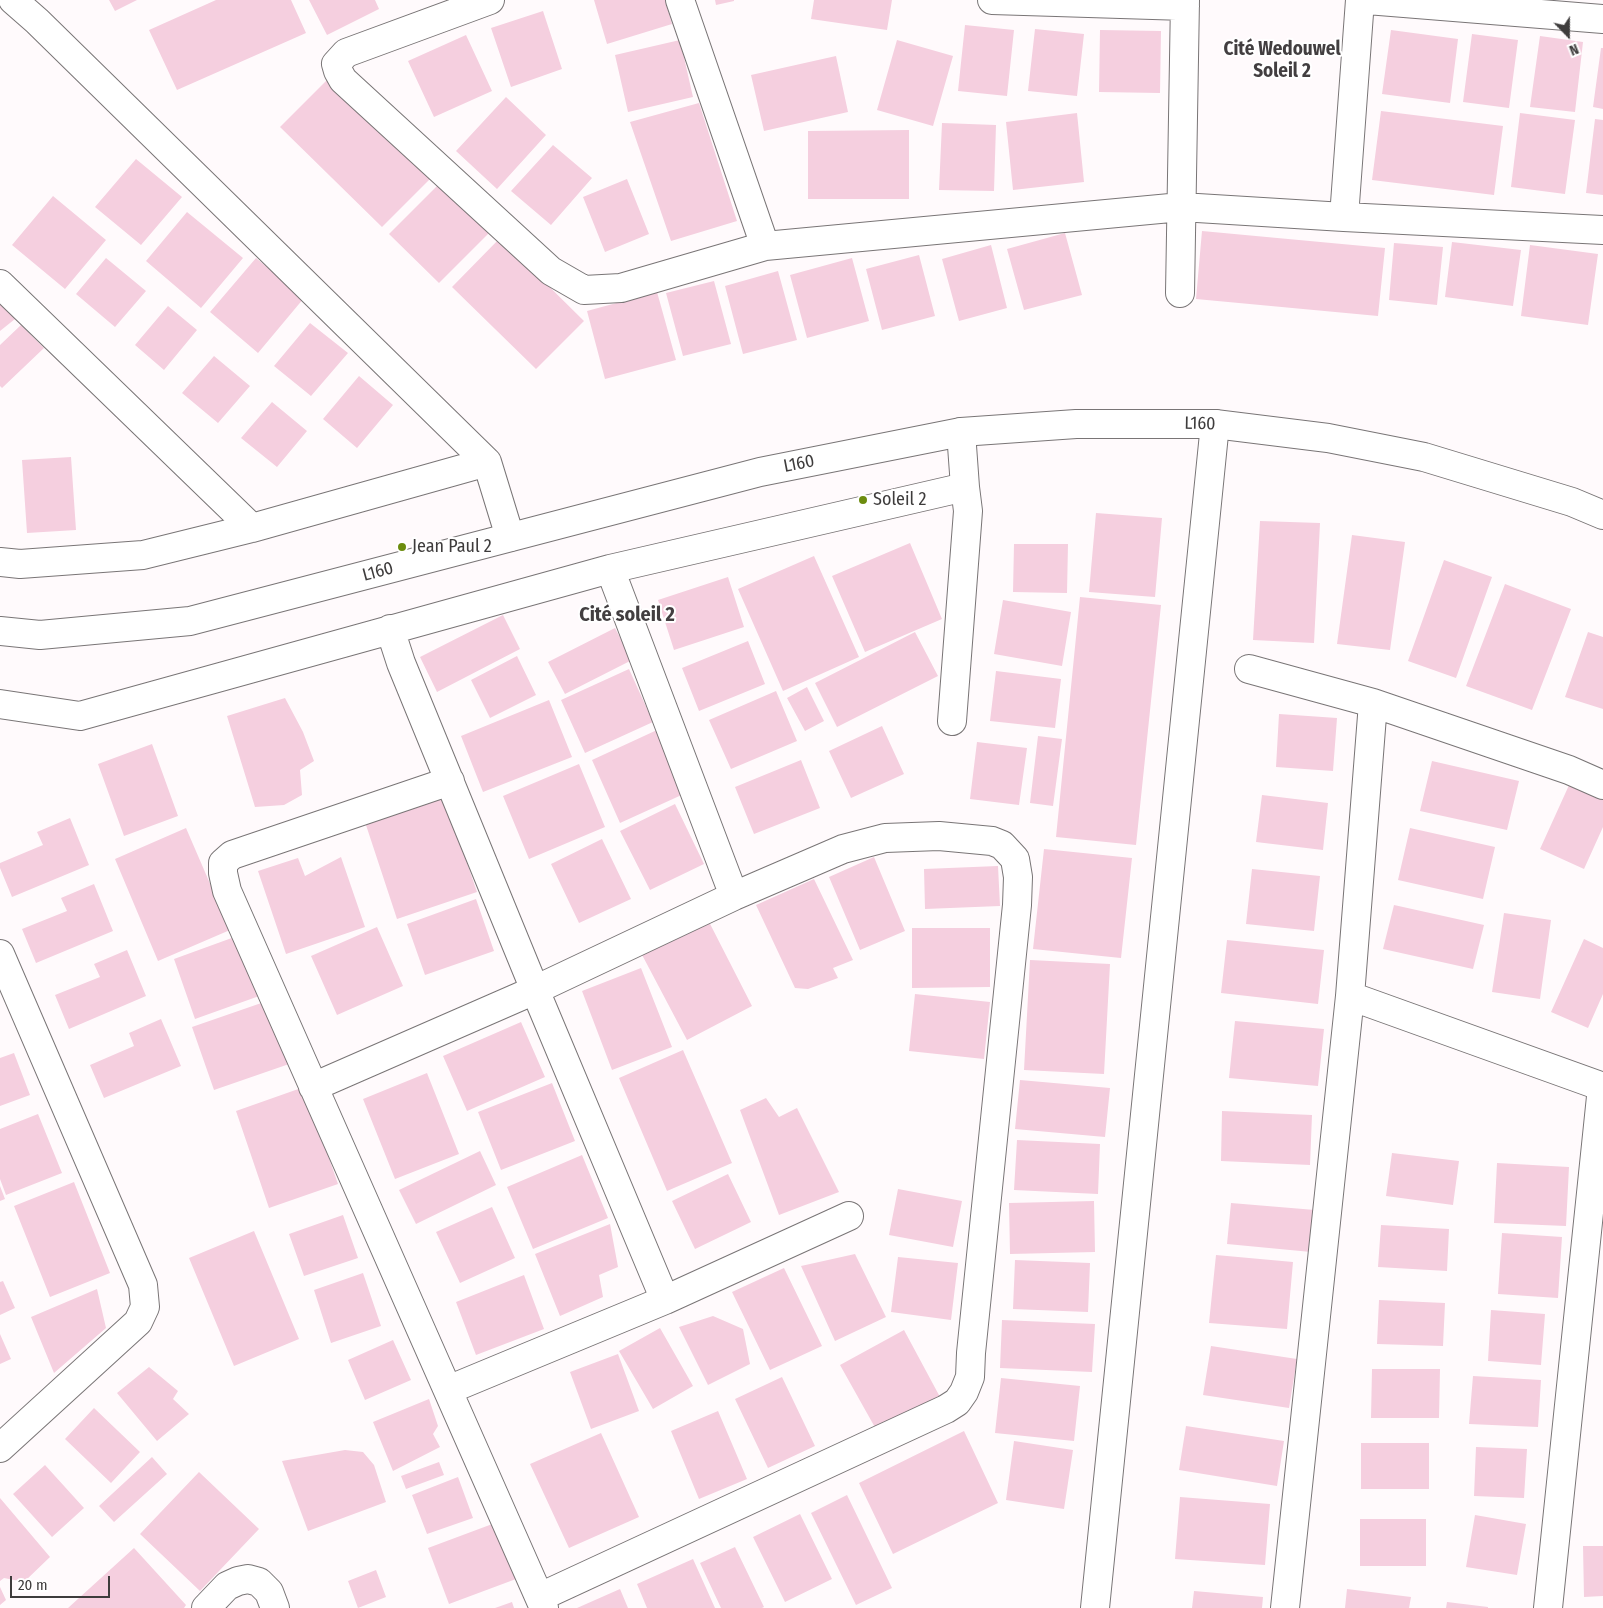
<!DOCTYPE html>
<meta charset="utf-8">
<style>
body{margin:0}
#map{position:relative;width:1603px;height:1608px;overflow:hidden;background:#fffafc;font-family:"Fira Sans Condensed",sans-serif}
canvas{display:block}
.north{position:absolute;left:1543px;top:10px;width:50px;height:50px;-webkit-text-stroke:4px #fff;paint-order:stroke;rotate:158deg;font-size:14px;font-weight:700;line-height:20px;text-align:center;color:#3e3c3c}
.north::after{content:'';display:block;margin:auto;width:18px;height:22px;background:#3e3c3c;clip-path:polygon(50% 0,100% 100%,50% 72%,0 100%)}
.scale{position:absolute;left:10px;top:1576px;width:100px;height:22px;box-sizing:border-box;border:2px solid #3e3c3c;border-top:0;padding-left:6px;font-size:15px;line-height:18px;white-space:nowrap;color:#3e3c3c;-webkit-text-stroke:4px #fff;paint-order:stroke}
</style>
<div id="map">
<canvas width="1603" height="1608"></canvas>
<div class="north">N</div>
<div class="scale">20 m</div>
</div>
<script>
const ctx = document.querySelector('canvas').getContext('2d');
ctx.lineJoin = 'round';
function fillPath(path, color) {
  ctx.fillStyle = color;
  ctx.fill(path, 'evenodd');
}
function shape(rows) {
  const path = new Path2D();
  for (const r of rows) {
    path.moveTo(r[0], r[1]);
    for (let i = 2; i < r.length; i += 2) path.lineTo(r[i], r[i + 1]);
  }
  return path;
}
function strokePath(path, color, width, dash) {
  ctx.strokeStyle = color;
  ctx.lineWidth = width;
  ctx.lineCap = dash ? 'butt' : 'round';
  ctx.setLineDash(dash || []);
  ctx.stroke(path);
}
function label(font, color, halo, rows, align = 'center') {
  ctx.font = font + ' "Fira Sans Condensed",sans-serif';
  ctx.lineWidth = 4;
  ctx.setLineDash([]);
  ctx.textBaseline = 'middle';
  ctx.strokeStyle = halo;
  ctx.fillStyle = color;
  for (const [text, x, y, turn = 0] of rows) {
    ctx.save();
    ctx.translate(x, y);
    ctx.rotate((+turn || 0) * Math.PI / 180);
    ctx.textAlign = isNaN(turn) ? turn : align;
    if (halo) ctx.strokeText(text, 0, 0);
    ctx.fillText(text, 0, 0);
    ctx.restore();
  }
}
fillPath(shape([
 [109,0,137,0,115,11],
 [216,0,291,0,306,33,177,90,149,30],
 [309,0,375,0,379,9,327,35],
 [594,0,665,0,672,24,607,44],
 [715,0,734,0,734,1,716,5],
 [814,0,892,0,887,30,811,19],
 [543,11,562,69,511,87,491,28],
 [965,25,1014,30,1007,96,958,91],
 [1035,29,1084,34,1077,96,1028,91],
 [1100,30,1161,31,1160,93,1099,92],
 [1391,30,1458,39,1450,103,1382,94],
 [1472,34,1518,40,1509,108,1463,102],
 [466,35,492,91,434,117,408,61],
 [1540,36,1583,42,1575,112,1530,107],
 [680,40,693,97,628,112,615,55],
 [897,40,953,56,933,126,877,110],
 [1601,48,1603,48,1603,109,1593,107],
 [836,56,848,112,764,131,751,75],
 [333,74,435,174,382,227,280,127],
 [506,97,546,135,497,189,456,151],
 [699,103,737,221,671,241,630,122],
 [1381,111,1503,126,1494,195,1372,180],
 [1077,113,1084,182,1013,190,1006,122],
 [1520,113,1575,120,1565,194,1511,187],
 [1595,119,1603,120,1603,195,1586,193],
 [942,123,996,125,994,191,939,190],
 [909,130,909,199,808,199,808,131],
 [553,145,592,178,551,225,511,191],
 [136,159,182,197,141,245,95,207],
 [627,179,649,234,605,252,583,197],
 [439,184,489,233,439,283,389,234],
 [53,196,106,240,65,289,12,245],
 [187,212,243,258,201,308,146,261],
 [1202,231,1385,248,1378,316,1196,299],
 [1065,233,1082,295,1024,310,1007,249],
 [500,238,584,321,536,369,452,287],
 [1452,242,1521,250,1513,306,1445,297],
 [1394,243,1443,247,1437,305,1389,300],
 [991,245,1007,308,959,321,942,259],
 [1530,245,1598,254,1588,325,1521,316],
 [919,255,935,316,882,330,866,269],
 [106,258,146,291,115,327,76,294],
 [256,258,304,298,258,353,210,312],
 [852,258,869,321,807,338,790,275],
 [778,271,797,340,743,354,725,286],
 [714,281,731,344,683,356,666,293],
 [0,291,20,315,0,331],
 [657,292,676,360,605,379,587,311],
 [168,306,197,330,164,370,135,345],
 [310,323,348,353,311,396,274,366],
 [21,325,44,348,2,388,0,386,0,345],
 [214,356,250,386,218,423,182,393],
 [359,376,393,405,357,448,323,419],
 [272,402,307,431,277,467,241,438],
 [71,457,76,530,27,533,22,460],
 [1096,513,1162,518,1155,597,1089,592],
 [1260,521,1320,523,1314,643,1253,640],
 [1352,535,1405,542,1390,650,1337,644],
 [910,543,942,619,865,652,832,576],
 [1014,544,1068,544,1067,593,1013,592],
 [814,556,859,657,783,691,738,589],
 [1444,560,1492,577,1456,678,1408,661],
 [728,577,744,627,674,650,658,600],
 [1505,584,1571,609,1532,710,1466,686],
 [1080,597,1161,605,1136,845,1056,837],
 [1003,600,1071,612,1062,666,994,654],
 [503,615,520,649,437,692,420,657],
 [615,628,632,660,565,694,548,662],
 [915,632,938,676,837,727,815,683],
 [1588,632,1603,637,1603,709,1565,697],
 [748,641,765,684,699,711,682,668],
 [517,656,536,695,490,718,471,680],
 [629,669,653,722,585,753,561,700],
 [996,671,1061,679,1055,728,990,721],
 [807,687,824,721,805,731,787,698],
 [776,691,797,741,731,769,709,720],
 [285,698,303,732,314,761,300,770,302,795,284,805,255,807,227,716],
 [549,700,572,757,483,792,461,736],
 [1279,714,1337,718,1333,771,1276,767],
 [882,726,904,774,851,798,829,751],
 [657,730,686,793,620,823,592,760],
 [1038,736,1062,739,1053,806,1030,803],
 [977,742,1027,748,1019,805,970,799],
 [152,744,178,816,124,836,98,764],
 [801,760,820,808,754,834,735,787],
 [1432,761,1519,781,1507,830,1420,811],
 [579,764,605,827,529,859,503,796],
 [1570,783,1603,798,1603,827,1584,869,1540,849],
 [1262,795,1328,803,1323,850,1256,842],
 [444,796,477,892,397,919,365,822],
 [675,804,704,864,650,890,620,831],
 [70,818,89,865,12,897,0,868,0,863,43,845,37,832],
 [186,828,230,930,158,961,115,859],
 [1410,828,1495,847,1483,899,1398,880],
 [602,839,631,899,579,923,551,864],
 [1044,849,1132,858,1121,958,1033,949],
 [341,857,365,927,286,954,258,871,298,858,305,876],
 [874,857,905,931,860,950,829,877],
 [998,866,1000,906,925,909,924,869],
 [1252,869,1320,876,1314,931,1246,924],
 [814,879,853,960,833,968,838,978,808,989,795,988,756,905],
 [94,884,113,931,36,963,22,929,67,911,61,898],
 [476,899,494,951,425,975,407,924],
 [1394,905,1484,925,1473,969,1383,949],
 [1504,913,1551,920,1540,999,1492,992],
 [706,916,752,1006,687,1040,640,951],
 [377,927,403,986,337,1015,311,956],
 [912,928,990,928,990,987,912,988],
 [240,935,262,995,195,1019,174,959],
 [1584,939,1603,948,1603,994,1588,1028,1551,1012],
 [1227,940,1324,950,1318,1004,1221,993],
 [127,950,146,996,69,1029,55,995,100,977,94,964],
 [1030,960,1110,964,1104,1074,1024,1070],
 [641,968,672,1047,612,1070,582,991],
 [915,994,990,1002,984,1059,909,1051],
 [270,1000,292,1063,214,1090,192,1027],
 [161,1019,181,1066,104,1098,90,1065,134,1046,129,1033],
 [1235,1021,1324,1029,1318,1086,1229,1078],
 [521,1022,545,1077,467,1111,443,1056],
 [683,1050,732,1163,667,1191,619,1078],
 [14,1053,30,1095,0,1106,0,1058],
 [427,1073,459,1154,395,1179,363,1099],
 [1020,1080,1110,1088,1105,1137,1015,1129],
 [552,1083,575,1141,501,1170,478,1112],
 [304,1087,338,1184,269,1208,236,1111],
 [766,1098,779,1117,797,1108,839,1192,779,1215,740,1110],
 [1222,1111,1312,1115,1310,1165,1221,1161],
 [38,1114,62,1173,6,1195,0,1179,0,1129],
 [1017,1140,1100,1144,1098,1194,1014,1190],
 [480,1151,496,1185,416,1224,399,1190],
 [1392,1153,1459,1161,1453,1205,1386,1196],
 [582,1155,608,1218,533,1249,507,1187],
 [1497,1163,1569,1167,1566,1226,1494,1223],
 [728,1174,751,1222,695,1249,672,1201],
 [74,1182,110,1273,50,1297,14,1206],
 [0,1186,5,1199,0,1201],
 [898,1189,962,1201,953,1247,889,1235],
 [1094,1201,1095,1252,1010,1254,1009,1203],
 [1231,1203,1315,1210,1311,1252,1227,1244],
 [492,1207,515,1258,460,1283,436,1232],
 [343,1215,358,1258,304,1276,289,1234],
 [610,1224,618,1267,599,1275,603,1297,560,1316,535,1254],
 [1381,1225,1449,1229,1447,1271,1378,1267],
 [254,1231,299,1339,234,1366,189,1258],
 [1502,1233,1562,1237,1558,1298,1498,1294],
 [855,1254,886,1317,835,1341,801,1266],
 [1216,1255,1293,1262,1287,1329,1209,1323],
 [898,1257,958,1263,951,1320,891,1312],
 [1015,1260,1090,1263,1088,1312,1013,1309],
 [784,1268,822,1346,770,1370,732,1292],
 [363,1273,381,1326,331,1343,314,1290],
 [524,1275,544,1329,476,1355,456,1302],
 [3,1281,15,1308,0,1315,0,1282],
 [97,1289,106,1328,54,1373,31,1317],
 [1379,1300,1445,1303,1443,1346,1377,1344],
 [1491,1310,1545,1314,1541,1365,1488,1361],
 [713,1316,743,1329,750,1364,708,1385,679,1327],
 [1002,1320,1095,1324,1092,1372,1000,1368],
 [660,1328,693,1386,653,1409,619,1351],
 [904,1330,940,1397,877,1431,840,1365],
 [0,1334,11,1359,0,1364],
 [393,1340,411,1380,365,1400,348,1360],
 [1211,1346,1297,1359,1289,1408,1203,1395],
 [618,1354,639,1411,591,1429,570,1372],
 [149,1367,178,1391,173,1399,189,1414,157,1441,117,1393],
 [1372,1369,1440,1369,1439,1418,1371,1418],
 [1473,1376,1541,1380,1538,1427,1469,1424],
 [782,1377,815,1446,768,1468,735,1399],
 [1001,1378,1080,1386,1074,1441,995,1433],
 [429,1399,438,1426,433,1434,440,1447,393,1471,373,1422],
 [94,1408,140,1452,111,1483,65,1439],
 [718,1411,747,1479,699,1499,671,1431],
 [1186,1426,1284,1441,1277,1486,1179,1470],
 [964,1431,998,1503,893,1554,859,1483],
 [601,1433,639,1517,569,1548,530,1464],
 [1014,1441,1073,1450,1064,1509,1006,1500],
 [1361,1443,1429,1443,1429,1489,1361,1489],
 [1476,1447,1527,1449,1524,1498,1474,1496],
 [345,1450,363,1452,374,1465,386,1502,308,1531,282,1461],
 [152,1457,167,1474,114,1522,99,1506],
 [439,1462,444,1475,406,1489,401,1476],
 [45,1465,84,1508,52,1537,13,1494],
 [199,1472,259,1529,200,1591,140,1534],
 [458,1477,473,1518,427,1534,412,1495],
 [847,1495,892,1588,856,1605,811,1513],
 [1180,1497,1270,1504,1265,1565,1175,1559],
 [0,1498,50,1557,24,1582,4,1578,0,1581],
 [800,1514,832,1579,785,1602,753,1537],
 [1475,1515,1526,1524,1517,1575,1466,1567],
 [1360,1519,1426,1519,1426,1566,1360,1566],
 [495,1523,516,1579,449,1604,428,1548],
 [1583,1546,1603,1546,1603,1596,1584,1597],
 [735,1547,764,1607,762,1608,721,1608,700,1563],
 [134,1548,186,1605,184,1608,68,1608],
 [693,1559,715,1608,647,1608,637,1584],
 [376,1570,386,1597,358,1608,348,1581],
 [0,1587,6,1600,0,1605],
 [620,1589,628,1608,577,1608],
 [1347,1589,1411,1597,1409,1608,1345,1608],
 [1194,1591,1263,1597,1262,1608,1192,1608],
 [512,1602,514,1608,495,1608],
 [1447,1602,1488,1607,1488,1608,1446,1608]
]), '#f5cfdf');
const minor = shape([
 [13,0,37,21,487,462,510,537],
 [490,0,346,53,336,64,338,71,343,80,551,271,584,290,621,288,765,246,1181,207,1344,217,1603,230],
 [680,0,765,246],
 [992,0,1185,6],
 [1367,0,1603,19],
 [1344,217,1360,0],
 [0,284,252,528],
 [1180,293,1185,0],
 [0,562,20,564,143,555,252,528,487,462],
 [610,569,734,896],
 [390,629,401,663,535,990,665,1300],
 [1249,669,1373,703,1569,770,1603,785],
 [0,704,80,716,610,569,965,487],
 [952,721,968,511,965,487,961,432],
 [450,781,232,855,223,863,223,873,227,891,544,1608],
 [0,954,143,1285,145,1307,138,1322,0,1448],
 [1350,996,1603,1087],
 [313,1087,535,990,734,896,843,849,885,838,939,836,992,841,1002,845,1015,859,1018,877,1017,905,971,1353,970,1377,964,1392,957,1402,946,1409,540,1597],
 [448,1390,665,1300,849,1216],
 [206,1608,227,1586,238,1581,248,1579,259,1582,269,1592,275,1608],
 [1095,1608,1215,424],
 [1285,1608,1350,996,1373,703],
 [1548,1608,1602,1087]
]);
const tertiary = shape([
 [0,631,40,635,190,621,760,472,961,432,1076,424,1215,424,1328,438,1424,457,1572,502,1603,515]
]);
strokePath(minor, '#797576', 30);
strokePath(tertiary, '#797576', 30);
strokePath(minor, '#fff', 28);
strokePath(tertiary, '#fff', 28);
for (const [x, y, r, color] of [
 [863,500,5,"#6c8c0e"],
 [402,547,5,"#6c8c0e"]
]) {
  const dot = new Path2D();
  dot.arc(x, y, r, 0, 2 * Math.PI);
  ctx.fillStyle = color;
  ctx.fill(dot);
  strokePath(dot, '#fff', 2);
}
label('18px', '#3e3c3c', '#fff', [
 ["L160",1200,424,1],
 ["L160",799,464,-11],
 ["L160",378,572,-15]
]);
label('18px', '#3e3c3c', '#fff', [
 ["Soleil 2",873,500],
 ["Jean Paul 2",412,547]
], 'left');
label('bold 19px', '#423e40', '#fff', [
 ["Cité Wedouwel",1282,50],
 ["Soleil 2",1282,72]
]);
label('bold 20px', '#423e40', '#fff', [
 ["Cité soleil 2",627,615]
]);
</script>
